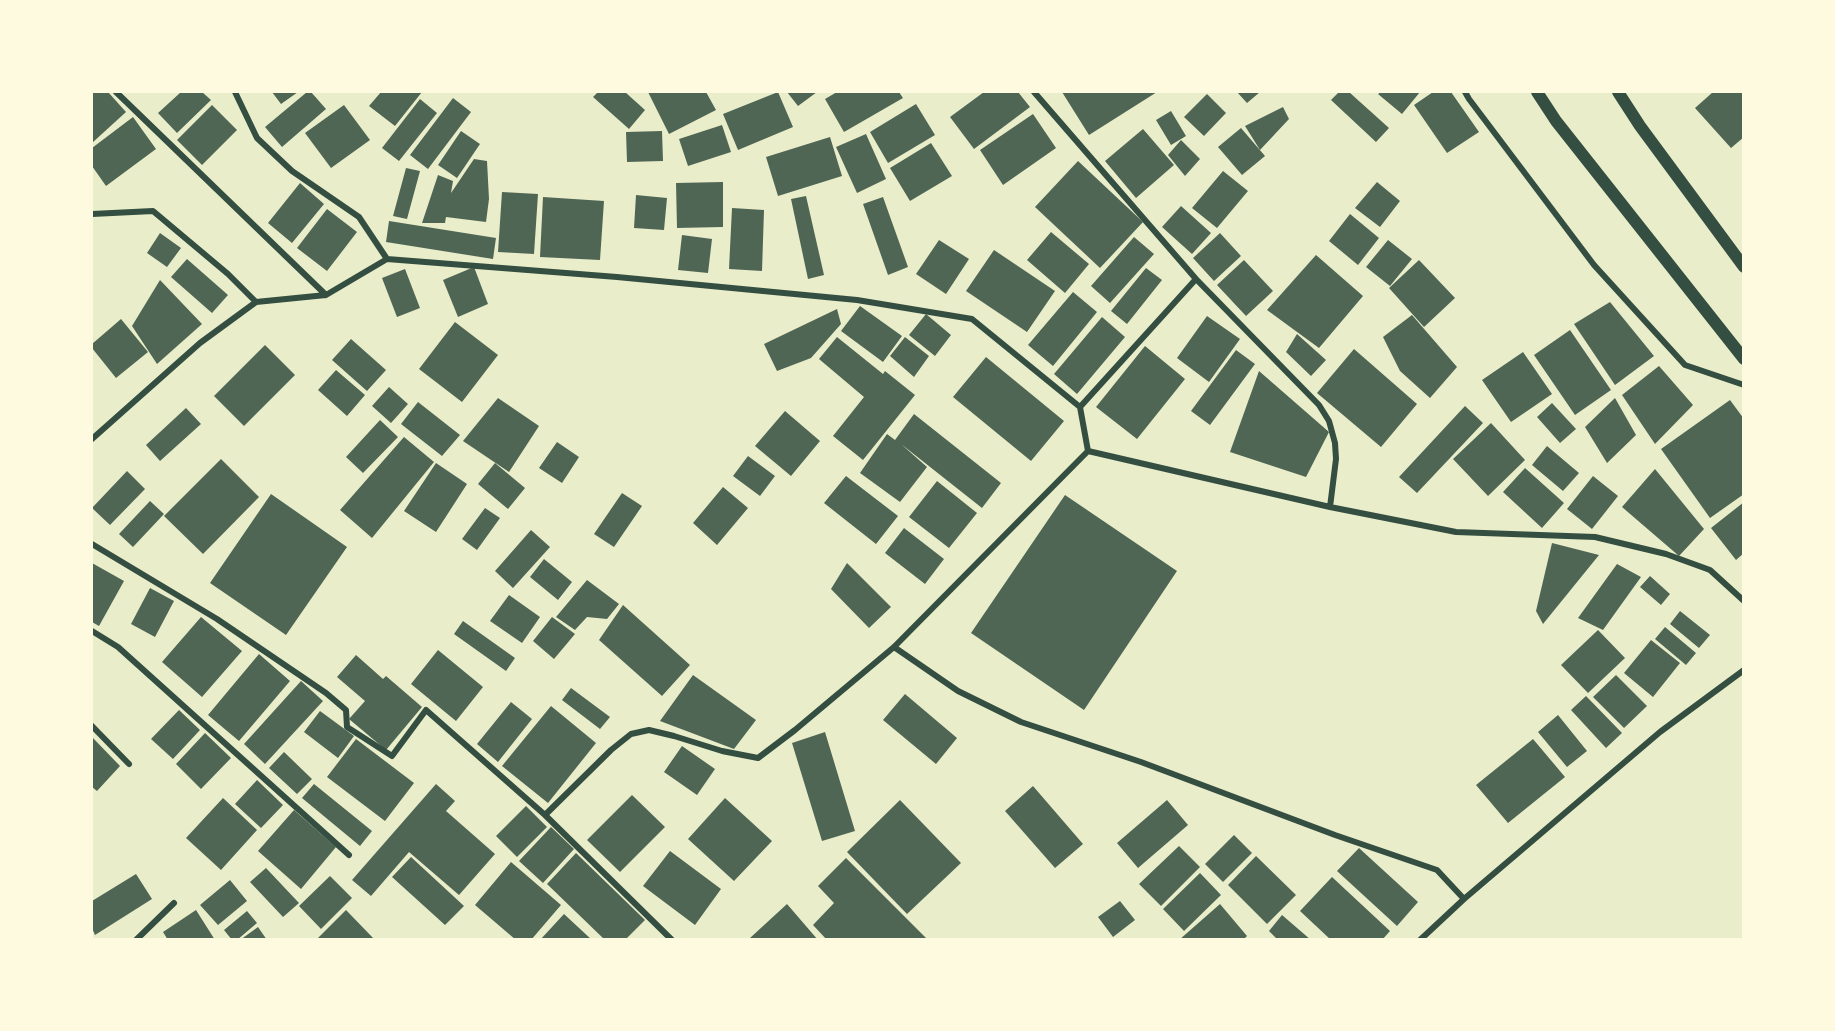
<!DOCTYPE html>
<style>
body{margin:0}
#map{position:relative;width:1835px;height:1031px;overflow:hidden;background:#e9edc9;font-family:"Public Sans",sans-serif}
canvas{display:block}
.frame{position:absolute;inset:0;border:93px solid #fefae0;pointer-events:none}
</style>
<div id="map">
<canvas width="1835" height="1031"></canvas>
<div class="frame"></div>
</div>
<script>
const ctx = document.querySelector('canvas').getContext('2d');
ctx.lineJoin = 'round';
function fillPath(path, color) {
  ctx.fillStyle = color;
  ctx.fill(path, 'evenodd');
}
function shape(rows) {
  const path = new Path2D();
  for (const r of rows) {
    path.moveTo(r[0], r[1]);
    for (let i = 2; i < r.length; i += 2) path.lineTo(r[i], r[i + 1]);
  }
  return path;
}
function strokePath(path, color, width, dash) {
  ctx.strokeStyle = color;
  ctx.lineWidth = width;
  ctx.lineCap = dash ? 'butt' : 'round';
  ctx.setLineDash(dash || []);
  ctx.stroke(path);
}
fillPath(shape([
 [92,92,108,92,126,112,92,143],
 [181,92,202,92,211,100,177,133,158,113],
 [272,92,298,92,281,104],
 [307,92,311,92,326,109,282,147,265,127],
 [381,92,422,92,395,126,369,106],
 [598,92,625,92,645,110,629,129,593,97],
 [648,92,706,92,716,110,669,134],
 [778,92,793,127,738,150,723,114],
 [787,92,817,92,798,106],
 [837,92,899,92,903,98,844,132,825,99],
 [984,92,1018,92,1030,107,974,149,950,117],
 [1062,92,1157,92,1089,135],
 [1237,92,1260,92,1247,103],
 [1339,92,1349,92,1389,128,1376,142,1331,100],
 [1381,92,1420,92,1402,114,1378,94],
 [1433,92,1451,92,1479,132,1447,153,1414,105],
 [1713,92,1744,92,1744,137,1731,148,1695,108],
 [1207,94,1226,113,1204,136,1184,117],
 [453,98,471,112,428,169,410,155],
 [420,99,437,113,399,161,382,148],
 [916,104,935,135,888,163,870,132],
 [212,105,237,130,202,165,177,140],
 [344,105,370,140,331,168,305,133],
 [1283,107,1289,119,1260,150,1245,126],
 [1171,111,1186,136,1171,145,1156,120],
 [1033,114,1056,148,1003,185,980,150],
 [133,117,156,149,106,186,92,166,92,148],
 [722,125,731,152,688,166,679,139],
 [1241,128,1265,156,1242,175,1218,147],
 [1143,129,1174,165,1136,198,1105,161],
 [461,131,480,144,457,178,438,165],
 [662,131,663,161,627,162,626,132],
 [866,134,886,179,857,193,836,147],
 [830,137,842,176,778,196,766,157],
 [1181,140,1200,159,1185,176,1168,155],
 [931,143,952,176,910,201,890,168],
 [474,159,487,161,489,199,486,222,446,217,445,223,422,223,438,175,453,181,451,193],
 [1078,161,1143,222,1100,268,1035,207],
 [406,168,420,171,407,219,393,216],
 [1223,171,1248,191,1217,228,1192,208],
 [723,182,723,227,677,228,676,183],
 [1377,182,1400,201,1380,227,1355,208],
 [300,183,324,204,292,243,268,223],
 [502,192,538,194,534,254,498,252],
 [636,195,667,198,664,230,634,228],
 [806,196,824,275,808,279,791,199],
 [543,197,604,201,600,260,540,257],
 [883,197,908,267,888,275,863,204],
 [1181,206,1211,233,1192,254,1162,227],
 [732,208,764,210,762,271,729,269],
 [327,209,357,232,327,271,297,248],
 [1350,214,1379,238,1358,265,1329,241],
 [389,221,496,238,493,259,386,242],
 [1051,232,1089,264,1065,293,1027,260],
 [160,233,181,248,167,267,147,253],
 [1220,233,1241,256,1214,281,1193,258],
 [682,235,712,239,708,273,678,270],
 [1134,237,1154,254,1110,303,1091,286],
 [939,240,969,259,946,294,916,274],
 [1388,240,1412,259,1390,286,1366,267],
 [994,250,1055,291,1027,332,966,291],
 [1316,255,1363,296,1319,348,1267,310],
 [187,259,228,295,212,313,171,277],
 [1244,260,1273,291,1246,316,1217,285],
 [1419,260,1455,298,1424,327,1389,288],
 [474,267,488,304,458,317,443,280],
 [1146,268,1162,280,1127,324,1111,311],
 [405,269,420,308,397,317,382,278],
 [160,280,202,324,157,364,132,326],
 [1073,292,1097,312,1053,366,1028,345],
 [1610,302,1654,356,1615,385,1574,324],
 [860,306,902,336,883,362,841,331],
 [837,309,841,324,811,358,777,371,764,344],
 [926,314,951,335,935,356,909,335],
 [1412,315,1457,367,1430,398,1400,371,1383,337],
 [1207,316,1240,339,1209,382,1177,358],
 [1102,317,1125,337,1077,394,1054,374],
 [121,319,148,352,116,378,92,348,92,344],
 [455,322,498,355,462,402,419,369],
 [1570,330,1611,390,1575,415,1534,355],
 [1297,334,1326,360,1311,376,1286,352],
 [837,337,883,374,885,371,915,395,863,460,833,436,864,397,819,359],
 [905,337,929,356,914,377,890,356],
 [351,339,386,370,367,391,332,360],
 [265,345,295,375,244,426,214,396],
 [1145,346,1185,379,1137,439,1096,407],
 [1354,349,1417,404,1381,447,1317,393],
 [1236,350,1255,364,1210,425,1191,411],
 [1523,352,1552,394,1511,422,1482,380],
 [986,357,1064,421,1031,461,953,397],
 [1659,366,1693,405,1655,444,1622,395],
 [336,370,365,395,347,416,318,390],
 [1259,371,1329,432,1306,477,1230,452],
 [389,387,408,404,391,423,372,406],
 [498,398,539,426,509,472,463,441],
 [1615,398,1636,435,1607,463,1585,427],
 [1730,400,1744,419,1744,494,1710,518,1661,449],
 [418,402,460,435,442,456,401,424],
 [1552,403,1576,429,1560,443,1537,417],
 [1465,406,1483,423,1417,493,1399,477],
 [186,408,201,424,160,461,146,445],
 [785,411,820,441,791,476,755,446],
 [914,414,1001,483,982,508,901,444,927,467,900,502,860,473,887,434,895,440],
 [380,420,398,437,363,473,346,457],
 [1491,423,1525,460,1488,496,1453,459],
 [404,437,434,462,372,538,340,510],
 [557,442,579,457,562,483,539,468],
 [1547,446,1579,473,1563,491,1532,465],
 [748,456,775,476,760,496,733,476],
 [221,459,259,497,203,554,164,516],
 [436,463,467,484,436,532,404,511],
 [495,463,525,488,508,509,478,484],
 [1525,468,1564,503,1542,528,1503,492],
 [1655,469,1704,529,1679,556,1622,507],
 [127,471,145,489,110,525,92,508],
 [846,476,898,516,876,544,824,503],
 [1593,476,1618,496,1592,529,1567,509],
 [937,481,977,513,949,548,909,517],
 [723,487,748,508,717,545,693,523],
 [622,493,642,506,614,547,594,534],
 [271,494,347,547,286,635,210,583],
 [1065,495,1177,571,1084,710,971,633],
 [150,501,164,514,133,547,119,534],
 [1744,502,1744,553,1736,560,1711,528],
 [485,508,500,518,477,550,462,539],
 [904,528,944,559,925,584,885,553],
 [531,530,550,547,513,588,495,571],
 [1552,543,1599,555,1543,624,1536,611],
 [544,559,572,582,558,600,530,577],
 [92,563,124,581,99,626,92,622],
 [847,563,891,607,869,628,831,589],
 [1617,564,1641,577,1603,630,1578,618],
 [1650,576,1670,594,1661,605,1640,587],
 [587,580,619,604,607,619,587,617,575,630,556,617],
 [150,588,174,601,155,637,131,624],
 [509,595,540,617,522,643,490,621],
 [623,605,690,665,662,696,599,640],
 [1680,611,1710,635,1699,648,1670,624],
 [201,617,242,651,202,697,162,662],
 [552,617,575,634,554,659,533,641],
 [463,621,515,658,506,671,454,634],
 [1665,627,1696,653,1686,665,1655,639],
 [1598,630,1625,658,1588,693,1561,665],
 [1651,640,1680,663,1653,697,1624,673],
 [438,650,483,687,456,721,411,684],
 [259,654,290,681,239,741,208,715],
 [356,655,383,679,386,676,422,707,386,750,349,719,365,701,337,677],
 [693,675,756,720,734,749,660,721],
 [1616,675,1647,706,1624,728,1593,697],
 [301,681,323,701,265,764,244,744],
 [571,688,610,717,600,729,562,700],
 [905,694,957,738,936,764,883,720],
 [1586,696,1622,733,1606,748,1571,710],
 [511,702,532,719,498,762,477,744],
 [551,706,596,743,548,803,502,766],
 [179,710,200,730,173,759,151,739],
 [320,711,354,736,338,758,304,732],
 [1558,715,1587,751,1567,767,1538,732],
 [825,732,855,831,822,841,792,743],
 [205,733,231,758,201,789,176,764],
 [92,737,120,766,97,791,92,787],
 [356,739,414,783,385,821,327,777],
 [1533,739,1565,777,1508,823,1476,785],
 [682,746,715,769,697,795,664,772],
 [284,752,312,779,297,794,269,768],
 [257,780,283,805,261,828,235,804],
 [314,784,372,831,360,846,302,798],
 [436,784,455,801,446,811,495,854,459,895,409,852,371,896,352,880],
 [1033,786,1083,844,1055,868,1005,811],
 [632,795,665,827,620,872,587,840],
 [223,798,257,830,221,870,186,838],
 [725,798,772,841,734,881,688,839],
 [900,800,961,863,907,914,847,852],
 [1167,800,1188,825,1138,868,1117,843],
 [526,806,547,827,517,857,496,836],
 [294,810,336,847,301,889,258,851],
 [551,827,574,849,543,883,519,861],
 [1234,835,1252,853,1223,882,1205,864],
 [1179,846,1200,867,1161,906,1139,884],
 [1359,848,1418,902,1397,926,1337,871],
 [670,851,721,889,695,925,643,886],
 [576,853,645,920,625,940,605,940,547,884],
 [1256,856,1296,895,1267,924,1228,885],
 [411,857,464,906,445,925,392,877],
 [846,858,928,940,827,940,813,925,834,903,818,886],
 [511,862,561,905,531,940,516,940,475,905],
 [266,868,299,903,283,917,250,882],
 [1200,873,1221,895,1184,931,1163,909],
 [136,874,152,899,95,935,92,928,92,901],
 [330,876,352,898,321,929,299,906],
 [1332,877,1390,931,1382,940,1331,940,1300,911],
 [230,880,247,901,218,925,200,905],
 [1120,901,1135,920,1113,937,1098,917],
 [787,904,818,940,751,940,750,938],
 [1220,904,1247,936,1243,940,1179,940],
 [196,910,215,940,168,940,163,932],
 [346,910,375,940,316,940],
 [247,911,257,923,237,940,232,940,224,930],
 [564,914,592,940,540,940],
 [1282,915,1311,940,1278,940,1269,931],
 [258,927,267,940,240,940]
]), '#4f6655');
strokePath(shape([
 [116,92,326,295],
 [235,92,257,138,292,171,359,217,387,259],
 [1034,92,1196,279,1080,407],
 [1465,92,1469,99,1594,265,1685,365,1744,385],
 [92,214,153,211,228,274,256,302],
 [1196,279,1319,405,1329,421,1335,443,1336,459,1330,507],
 [92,439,200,343,256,302,326,295,387,259,617,277,857,300,972,319,1080,407,1088,451],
 [92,544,217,619,326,693,346,710,347,727,392,756,426,710,545,815,672,940],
 [92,631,118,647,349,855],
 [894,647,958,691,1021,722,1141,762,1335,835,1437,870,1464,899],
 [92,726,129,764],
 [545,815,611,750,631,734,649,730,674,736,722,751,758,758,795,730,894,647,1088,451,1330,507,1456,532,1595,537,1666,554,1710,570,1744,601],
 [136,940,174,903],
 [1420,940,1464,899,1660,732,1744,670]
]), '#344e41', 6);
strokePath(shape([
 [1537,92,1556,121,1744,359],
 [1618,92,1640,126,1744,267]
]), '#344e41', 12);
</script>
